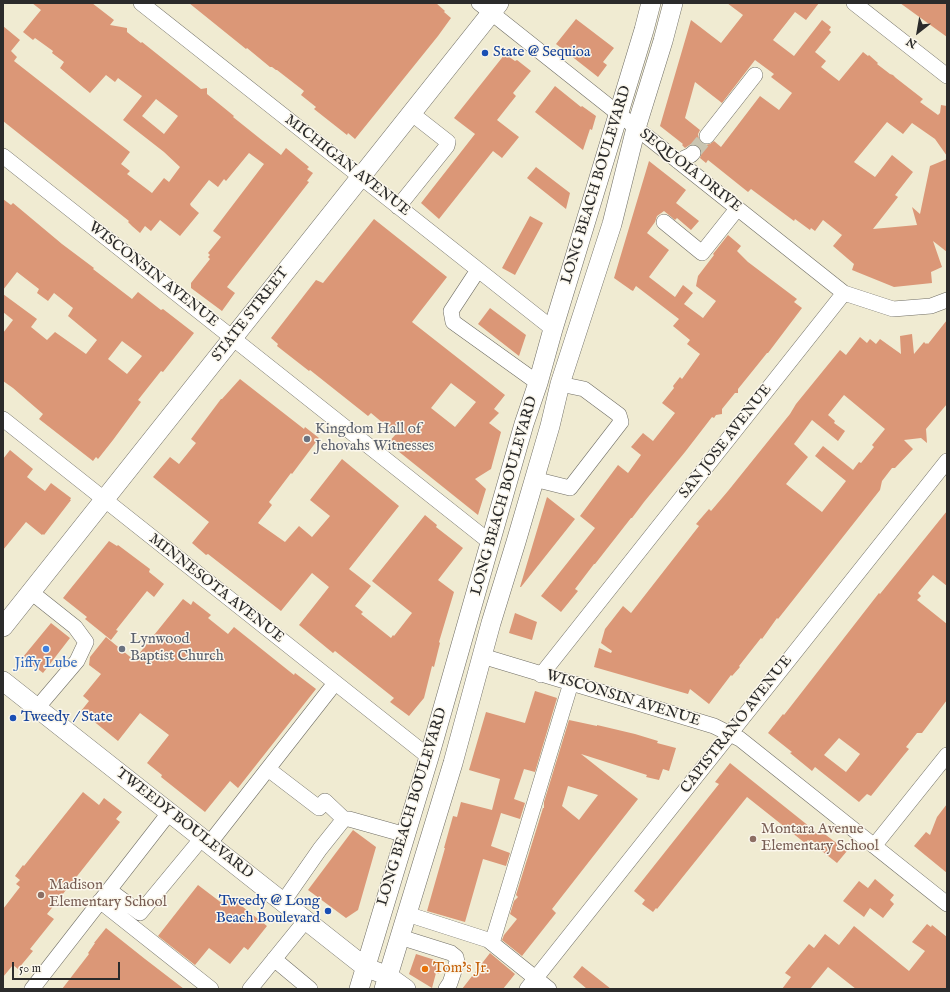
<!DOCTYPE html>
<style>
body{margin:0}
#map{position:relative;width:950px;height:992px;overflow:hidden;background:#f0ebd2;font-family:"IM FELL English",serif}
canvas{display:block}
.frame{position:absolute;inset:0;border:4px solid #2b2b2b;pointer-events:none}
.north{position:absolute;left:898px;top:12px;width:40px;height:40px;-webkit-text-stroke:3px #fbf7ec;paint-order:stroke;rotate:211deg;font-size:11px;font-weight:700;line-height:16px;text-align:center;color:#2b2b2b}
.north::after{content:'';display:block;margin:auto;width:14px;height:18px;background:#2b2b2b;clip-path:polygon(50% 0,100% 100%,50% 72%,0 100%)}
.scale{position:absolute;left:12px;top:962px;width:108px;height:18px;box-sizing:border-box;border:2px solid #2b2b2b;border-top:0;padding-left:5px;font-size:12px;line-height:14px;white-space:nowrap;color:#2b2b2b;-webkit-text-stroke:3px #fbf7ec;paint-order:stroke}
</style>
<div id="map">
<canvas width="950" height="992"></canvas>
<div class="frame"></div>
<div class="north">N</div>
<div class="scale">50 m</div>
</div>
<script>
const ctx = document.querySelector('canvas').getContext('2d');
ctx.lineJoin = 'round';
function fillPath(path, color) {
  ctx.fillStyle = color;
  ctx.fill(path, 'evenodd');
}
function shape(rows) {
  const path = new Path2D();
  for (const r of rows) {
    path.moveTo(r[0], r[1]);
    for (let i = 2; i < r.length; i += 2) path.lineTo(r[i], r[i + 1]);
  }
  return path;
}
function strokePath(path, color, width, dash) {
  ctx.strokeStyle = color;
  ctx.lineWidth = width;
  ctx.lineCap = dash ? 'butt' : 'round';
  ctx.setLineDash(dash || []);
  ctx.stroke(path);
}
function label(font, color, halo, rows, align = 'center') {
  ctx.font = font + ' "IM FELL English",serif';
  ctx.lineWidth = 3;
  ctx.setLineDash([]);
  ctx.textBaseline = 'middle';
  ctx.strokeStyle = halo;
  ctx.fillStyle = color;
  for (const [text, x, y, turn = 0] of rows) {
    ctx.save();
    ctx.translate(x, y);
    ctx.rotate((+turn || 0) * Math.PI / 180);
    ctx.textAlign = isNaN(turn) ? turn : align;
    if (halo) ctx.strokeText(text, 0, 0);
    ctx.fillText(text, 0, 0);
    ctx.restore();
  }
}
fillPath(shape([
 [32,3,92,3,114,20,110,25,127,28,127,32,141,43,142,42,201,89,207,88,207,94,234,116,233,117,263,141,281,155,286,148,309,167,307,169,313,173,307,181,309,182,227,287,235,293,222,311,191,288,191,283,210,259,208,257,210,255,208,253,221,237,213,231,264,164,249,153,226,181,224,179,218,187,209,180,190,204,191,206,199,213,180,236,160,220,151,231,145,226,140,233,132,226,128,222,129,221,3,121,3,26,20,40,11,51,17,57,14,61,130,152,121,164,130,171,127,174,152,193,164,178,169,182,180,167,164,152,123,120,142,96,118,78,115,82,106,75,90,93,60,68,64,62,52,53,53,51,35,38,33,40,23,32,41,10],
 [156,99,178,116,164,134,142,116],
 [189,3,436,3,445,11,444,12,451,18,438,36,355,139,348,133,347,135,314,109,316,107,301,95,304,91,277,70,276,70,272,67,270,67,247,48,246,49],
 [727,3,819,3,806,20,795,12,773,40,794,56,822,20,831,27,829,30,831,32,815,52,826,61,821,67,839,81,863,52,868,56,869,55,878,63,877,64,890,74,893,75,896,78,923,99,920,102,938,115,940,113,941,105,947,106,947,156,935,139,912,123,903,134,887,122,854,162,875,177,892,155,913,172,895,195,898,197,873,229,917,225,912,207,920,214,930,166,947,159,947,252,933,241,942,267,931,272,932,283,894,287,852,270,854,264,833,246,842,235,823,220,815,231,811,228,810,230,795,219,794,221,751,189,748,192,708,160,706,163,700,158,702,151,699,146,696,144,691,144,685,148,682,145,683,144,660,126,691,20,721,43,743,15],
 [755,60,774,74,771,77,792,93,779,110,760,96,721,147,714,141,710,144,705,145,702,143,699,139,698,134,700,130,685,118,695,82,722,103],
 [900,3,947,3,947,37],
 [576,19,614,48,603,62,607,65,598,77,556,44],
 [505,54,515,61,517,60,531,71,513,93,516,96,497,120,519,137,502,158,493,151,439,219,421,203,475,134,454,118],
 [555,86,581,107,582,106,596,116,592,130,590,129,583,150,535,112],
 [649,161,686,190,676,203,699,221,691,230,677,218,675,220,664,211,657,216,655,222,647,233,669,250,649,277,675,297,683,285,693,293,684,304,703,318,716,301,696,286,698,276,714,255,713,254,728,235,741,246,737,251,748,262,797,299,794,302,802,308,768,353,767,353,759,363,738,389,738,393,735,393,722,409,722,414,716,415,714,418,712,417,685,452,644,502,632,518,631,518,595,564,594,564,575,589,578,591,561,612,541,596,595,528,580,516,618,465,628,473,641,455,631,447,643,433,653,441,675,413,662,403,674,388,673,386,680,377,682,379,700,354,687,344,690,340,673,326,679,319,636,286,633,291,631,290,614,278],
 [536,167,570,193,566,209,527,178],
 [3,199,11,205,13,203,62,244,94,268,93,269,132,299,138,292,161,310,163,309,194,333,163,372,161,371,138,400,141,402,113,440,98,459,96,457,93,461,39,419,43,414,13,388,3,381,3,333,13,320,3,312,3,294,37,319,31,327,47,340,55,332,86,354,97,340,68,316,73,308,54,293,48,301,37,293,39,289,17,272,3,290],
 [122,341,142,356,127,374,108,359],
 [530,216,543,223,515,275,502,268],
 [374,219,447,277,412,322,505,395,494,409,499,413,489,423,501,432,491,469,475,479,486,489,478,515,388,443,396,434,371,413,368,416,310,370,309,371,277,346,278,344,271,338,316,280,323,283],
 [451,383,476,402,455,427,431,408],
 [490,308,526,335,519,356,478,324],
 [947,320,947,404,926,429,927,443,921,438,904,440,913,449,895,468,892,468,882,481,880,490,778,619,777,618,762,639,761,638,739,666,740,667,732,676,731,675,709,704,690,689,688,694,594,667,599,648,611,653,612,651,601,643,605,629,623,606,631,613,699,526,696,524,709,509,711,511,728,491,790,414,796,404,840,350,846,355,860,337,867,343,870,339,876,344,880,339,901,354,900,336,912,334,914,354,924,342,926,344,927,343,928,344],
 [844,395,885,429,872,445,874,447,861,463,859,462,853,470,823,446,815,456,846,481,822,512,786,484,808,457,794,444,812,420,838,441,845,431,834,423,835,421,828,415],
 [240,379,304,429,305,427,319,438,292,474,291,473,269,502,272,505,258,523,285,542,299,526,312,537,330,516,310,500,342,459,399,506,349,569,371,586,355,606,363,612,361,614,391,638,393,635,394,636,412,613,372,581,425,515,437,525,436,527,463,548,438,580,454,592,439,642,440,643,434,667,432,666,424,698,409,716,390,702,394,698,335,651,333,653,299,625,329,587,312,573,281,611,208,554,206,555,192,543,209,522,153,477,170,457,179,464,196,443,191,439,221,399,222,399],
 [10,450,33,469,27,477,45,491,51,483,71,498,70,500,71,500,44,535,43,534,42,535,26,522,3,550,3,459],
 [547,497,575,519,521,587,520,587],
 [947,511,947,586,933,575,918,593,921,596,917,600,947,624,947,700,922,733,917,733,906,747,909,749,904,755,871,796,867,794,859,802,815,767,812,771,790,753,792,752,768,733,783,714,784,715,872,602,879,593,880,594],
 [839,738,860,754,846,772,824,755],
 [109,541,117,546,118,545,150,569,149,572,164,584,154,597,147,591,116,630,118,631,111,640,85,619,87,617,63,598],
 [183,599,191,605,193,601,211,615,208,618,228,634,234,627,294,675,295,673,316,689,238,788,230,781,205,812,161,777,162,775,147,763,169,735,140,713,118,741,81,711,89,701,83,696,101,674,89,665,90,657,106,637,134,660],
 [515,613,537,622,532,640,509,633],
 [51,623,70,638,43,673,23,657],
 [535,691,557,698,535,772,524,769,514,799,525,803,520,819,501,813,491,846,510,853,506,866,483,859,465,922,427,911,445,848,444,848,453,816,457,817,461,802,492,810,500,779,469,770,486,712,525,723],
 [569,720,597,726,597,725,635,734,658,741,657,743,676,748,669,771,663,769,659,780,646,777,647,775,581,754,638,799,552,909,556,913,522,956,502,940,504,935,517,919,510,914,514,901,518,897,516,895,543,808,544,808,544,802],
 [568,786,598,795,579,820,562,806],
 [730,763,820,835,822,832,847,851,837,863,808,840,805,843,747,797,657,909,656,908,653,912,642,904,645,900,634,891,719,784,715,782],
 [83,792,99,805,104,798,122,812,116,819,120,822,47,914,54,919,30,949,33,951,18,969,13,965,3,977,3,909,20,887,16,884,20,880,15,876,23,865,24,866],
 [947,804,947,873,914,846,926,832,930,835,937,817],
 [353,830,376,847,358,910,346,918,308,890],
 [875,879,894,895,890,900,894,904,883,918,870,908,864,917,843,901,859,881,868,888],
 [198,885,223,904,229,896,267,926,248,950,244,947,230,964,209,948,195,965,158,936],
 [927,924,931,927,932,925,947,937,947,989,856,989,828,967,810,989,782,989,791,977,785,973,809,944,814,948,825,934,839,945,854,926,909,971,925,951,912,942],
 [106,928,145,959,184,989,62,989,89,954,88,953,95,943,94,943],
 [490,953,515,974,503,989,462,989],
 [416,954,438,961,441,965,439,974,436,973,432,988,409,974],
 [582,966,611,989,587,989,573,977]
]), '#db9777');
strokePath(shape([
 [693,153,707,136]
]), '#c9c5b1', 15, [15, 8]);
const minor = shape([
 [141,3,553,329],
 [479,3,844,293,893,309,931,306,947,300],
 [854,3,947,76],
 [707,136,755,75],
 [3,156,491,543],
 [678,161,691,155,693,153],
 [398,207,447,146,448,142,411,113],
 [664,222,702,253,737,209],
 [478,270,451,311,453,322,538,383],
 [3,419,429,757],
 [534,479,570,488,621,422,619,415,584,389,560,384],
 [31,592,75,627,86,642,77,661,37,708],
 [482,656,714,726,740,739,947,904],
 [541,675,844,293],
 [268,769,319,808,325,801,344,819],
 [209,844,335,683],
 [874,846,947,755],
 [109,890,140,913,202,838],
 [100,901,211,989],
 [283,902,320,849,344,819,349,819,406,835],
 [407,914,488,940,549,989],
 [400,937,451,953,456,957,457,962,450,983,446,989],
 [492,943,571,683],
 [274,959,310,989],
 [32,989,169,813],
 [250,989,306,920],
 [527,989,947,461]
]);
const major = shape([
 [3,627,499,3],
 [3,681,365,967,388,976,406,989],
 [359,989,429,757,524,424,538,383,553,329,644,30,651,3],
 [384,989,453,763,491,623,516,542,550,426,560,384,612,224,636,128,663,41,673,3]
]);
strokePath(minor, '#706e65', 16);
strokePath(major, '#706e65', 20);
strokePath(minor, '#fff', 15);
strokePath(major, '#fff', 19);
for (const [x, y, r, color] of [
 [485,53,4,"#1a4fb4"],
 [307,439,4,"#6b7280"],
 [46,649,4,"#3f7fe0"],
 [122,649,4,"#6b7280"],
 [13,718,4,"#1a4fb4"],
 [753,839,4,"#8d6e63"],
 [41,895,4,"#8d6e63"],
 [328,911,4,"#1a4fb4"],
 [425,969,4,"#e8710a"]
]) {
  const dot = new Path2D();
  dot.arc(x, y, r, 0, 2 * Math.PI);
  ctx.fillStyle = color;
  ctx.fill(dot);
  strokePath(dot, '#fbf7ec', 1.5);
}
label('15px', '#164399', '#fbf7ec', [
 ["State @ Sequioa",493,53],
 ["Tweedy / State",21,718],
 ["Tweedy @ Long",320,902,"right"],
 ["Beach Boulevard",320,919,"right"]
], 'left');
label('15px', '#2b2b2b', '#fbf7ec', [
 ["MICHIGAN AVENUE",347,166,38],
 ["SEQUOIA DRIVE",690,171,38],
 ["LONG BEACH BOULEVARD",597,185,-73],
 ["WISCONSIN AVENUE",153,275,38],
 ["STATE STREET",251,315,-52],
 ["SAN JOSE AVENUE",726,442,-52],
 ["LONG BEACH BOULEVARD",505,496,-74],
 ["MINNESOTA AVENUE",216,589,38],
 ["WISCONSIN AVENUE",623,699,17],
 ["CAPISTRANO AVENUE",737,725,-52],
 ["LONG BEACH BOULEVARD",413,807,-73],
 ["TWEEDY BOULEVARD",184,824,38]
]);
label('15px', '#5b616d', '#fbf7ec', [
 ["Kingdom Hall of",315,430],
 ["Jehovahs Witnesses",315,447],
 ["Lynwood",130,640],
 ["Baptist Church",130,657]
], 'left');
label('15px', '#366cbe', '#fbf7ec', [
 ["Jiffy Lube",46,664]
]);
label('15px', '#785e54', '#fbf7ec', [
 ["Montara Avenue",761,830],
 ["Elementary School",761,847],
 ["Madison",49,886],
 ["Elementary School",49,903]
], 'left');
label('15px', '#c56008', '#fbf7ec', [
 ["Tom's Jr.",433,969]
], 'left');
</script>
